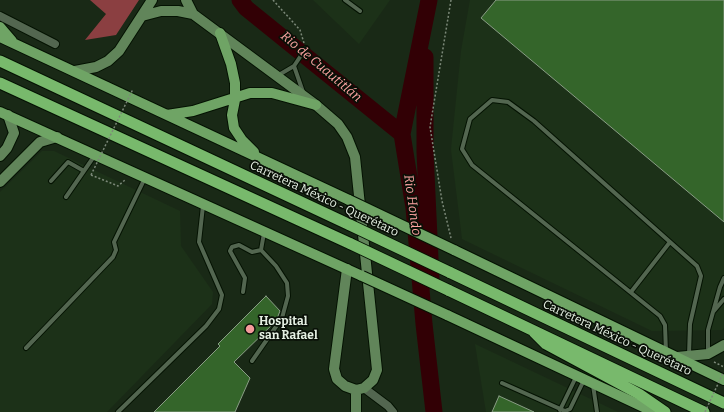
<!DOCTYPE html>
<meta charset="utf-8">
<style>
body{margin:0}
canvas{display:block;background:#192916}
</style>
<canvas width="724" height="412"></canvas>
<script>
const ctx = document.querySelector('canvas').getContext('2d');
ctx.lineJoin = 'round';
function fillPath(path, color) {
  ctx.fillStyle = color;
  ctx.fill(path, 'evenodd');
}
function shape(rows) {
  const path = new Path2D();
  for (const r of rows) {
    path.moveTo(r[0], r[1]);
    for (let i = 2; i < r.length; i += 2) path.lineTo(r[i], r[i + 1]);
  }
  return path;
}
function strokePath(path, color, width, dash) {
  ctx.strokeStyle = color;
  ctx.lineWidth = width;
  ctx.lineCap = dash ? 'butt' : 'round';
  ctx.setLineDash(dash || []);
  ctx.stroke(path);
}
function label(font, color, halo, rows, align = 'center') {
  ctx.font = font + ' Bitter,serif';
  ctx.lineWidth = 3.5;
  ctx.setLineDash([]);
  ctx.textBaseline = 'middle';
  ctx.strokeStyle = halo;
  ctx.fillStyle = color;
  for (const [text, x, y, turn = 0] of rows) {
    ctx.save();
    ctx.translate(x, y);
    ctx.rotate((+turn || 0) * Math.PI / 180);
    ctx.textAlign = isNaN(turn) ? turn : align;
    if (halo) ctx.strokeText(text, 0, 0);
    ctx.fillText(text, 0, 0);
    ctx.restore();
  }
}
fillPath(shape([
 [313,0,390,0,359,44],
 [470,0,724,0,724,328,722,330,652,331,462,239,451,149,461,51],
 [42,151,54,151,180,211,181,246,213,292,212,304,107,412,0,412,0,192],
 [475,344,618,412,486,412]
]), '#1c3118');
fillPath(shape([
 [90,0,139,0,116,35,85,40,106,14]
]), '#8b3f41');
strokePath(shape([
 [240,0,246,8,402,134],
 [429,0,402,134,414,208,424,324,434,412],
 [425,57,425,152,431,280]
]), '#320005', 17);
const building = shape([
 [496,0,724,0,724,222,481,18,496,0],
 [266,296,280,311,276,321,234,362,250,378,235,412,154,412,220,346,218,344,266,296],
 [499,396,534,412,492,412,499,396]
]);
fillPath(building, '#34652a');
strokePath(building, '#899d85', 1);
const service = shape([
 [345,0,360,11],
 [277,76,294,66],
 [303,92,294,66,306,48],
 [51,181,68,162,84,171],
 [66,197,95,155],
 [243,292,245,278,230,251,232,247,239,245,252,252,261,250,264,233],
 [631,292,670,242],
 [713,312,724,299],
 [26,348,113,257,116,250,114,242,145,178],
 [666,352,665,325,660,316,472,165,462,149,470,119,492,100,508,102,534,121,697,266,701,276,690,324,689,355],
 [708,353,708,330,720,287,724,278],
 [252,361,282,318,288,296,287,283,276,266,261,250],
 [502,383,565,411,570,409,584,380],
 [593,385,597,412],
 [560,410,576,377],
 [118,412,206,326,219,309,222,295,199,242,203,206]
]);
const minor = shape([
 [0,16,55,44],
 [364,388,388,406,393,412]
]);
const secondary = shape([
 [186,0,193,14],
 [142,16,161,11,178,11,193,14,316,105,338,124,347,137,355,157,377,370,373,380,364,388,356,390,345,386,337,379,334,369,347,269],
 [75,71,96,67,108,61,119,51,152,0],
 [0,156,7,148,14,133,8,115],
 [0,182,40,142,57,137],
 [677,357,708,354,724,345],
 [356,390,356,412]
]);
const primary = shape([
 [0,27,12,41],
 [220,33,231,64,235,83,235,100,232,115,234,128,242,140,254,152],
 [0,37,349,200],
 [0,112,362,276],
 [167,115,193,111,250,93,272,93,316,105],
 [454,250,724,380],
 [447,315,654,412]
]);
const trunk = shape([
 [0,61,350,225],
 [0,83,351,244],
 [449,272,724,403],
 [448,290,704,412],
 [534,332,546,344,639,394,665,412]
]);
strokePath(service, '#041202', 6);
strokePath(minor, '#041202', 10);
strokePath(secondary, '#041202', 12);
strokePath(primary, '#041202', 12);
strokePath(trunk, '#041202', 13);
strokePath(shape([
 [273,0,300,30,304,43],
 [451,0,430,127,442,201,451,238],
 [91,175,118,186,125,180],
 [714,362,724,367]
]), '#7b8878', 1.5, [2, 2]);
strokePath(service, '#536650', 4);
strokePath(minor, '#536650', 8);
strokePath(secondary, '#61855a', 10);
strokePath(primary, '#6fa465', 10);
strokePath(trunk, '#78b96c', 11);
const primaryBridge = shape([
 [349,200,454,250],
 [362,276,447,315]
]);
const trunkBridge = shape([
 [350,225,449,272],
 [351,244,448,290]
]);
strokePath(primaryBridge, '#041202', 12, []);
strokePath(trunkBridge, '#041202', 13, []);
strokePath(shape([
 [91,175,133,89],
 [705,412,723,373]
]), '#7b8878', 1.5, [2, 2]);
strokePath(primaryBridge, '#6fa465', 10);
strokePath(trunkBridge, '#78b96c', 11);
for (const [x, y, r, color] of [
 [250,329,5,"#f59b9b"]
]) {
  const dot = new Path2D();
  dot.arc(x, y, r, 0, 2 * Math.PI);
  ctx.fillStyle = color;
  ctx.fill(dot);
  strokePath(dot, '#091007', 1.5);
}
label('12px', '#e5f0e3', '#091007', [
 ["Carretera México - Querétaro",324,199,25],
 ["Carretera México - Querétaro",617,338,25]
]);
label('bold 12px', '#e5f0e3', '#091007', [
 ["Hospital",259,322],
 ["san Rafael",259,336]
], 'left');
label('italic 13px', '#fea4a3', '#091007', [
 ["Rio de Cuautitlán",321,67,40],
 ["Rio Hondo",412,205,82]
]);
</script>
